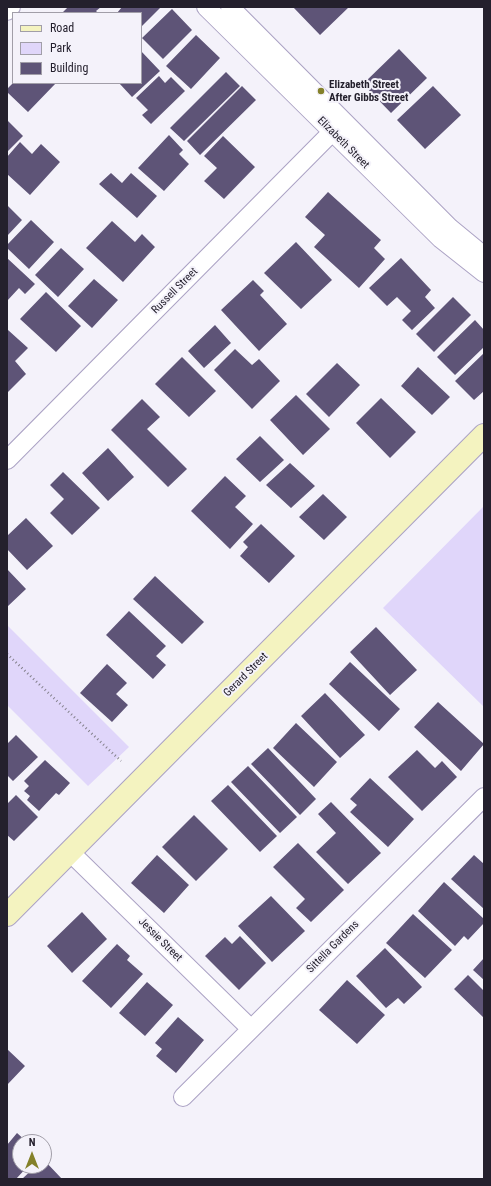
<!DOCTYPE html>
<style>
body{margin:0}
#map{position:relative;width:491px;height:1186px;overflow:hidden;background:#f4f2fa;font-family:"Roboto Condensed",sans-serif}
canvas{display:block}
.frame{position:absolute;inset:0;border:8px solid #24202d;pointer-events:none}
.legend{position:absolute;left:12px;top:12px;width:130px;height:72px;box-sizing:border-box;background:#f4f2fa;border:1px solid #a19ea8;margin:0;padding:5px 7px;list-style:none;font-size:12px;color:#24202d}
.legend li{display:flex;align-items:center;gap:8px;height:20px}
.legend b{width:20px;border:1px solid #a19ea8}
.north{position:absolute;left:12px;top:1134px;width:40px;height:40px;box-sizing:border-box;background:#f4f2fa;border:1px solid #a19ea8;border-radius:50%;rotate:0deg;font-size:11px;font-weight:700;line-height:16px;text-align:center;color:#24202d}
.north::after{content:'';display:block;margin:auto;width:14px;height:18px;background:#84812a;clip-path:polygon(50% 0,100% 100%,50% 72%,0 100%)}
</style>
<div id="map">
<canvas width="491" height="1186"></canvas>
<div class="frame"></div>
<ul class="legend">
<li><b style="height:5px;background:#f4f3c0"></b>Road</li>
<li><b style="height:11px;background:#e0d6fa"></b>Park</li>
<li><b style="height:11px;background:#5e5477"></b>Building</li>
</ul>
<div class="north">N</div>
</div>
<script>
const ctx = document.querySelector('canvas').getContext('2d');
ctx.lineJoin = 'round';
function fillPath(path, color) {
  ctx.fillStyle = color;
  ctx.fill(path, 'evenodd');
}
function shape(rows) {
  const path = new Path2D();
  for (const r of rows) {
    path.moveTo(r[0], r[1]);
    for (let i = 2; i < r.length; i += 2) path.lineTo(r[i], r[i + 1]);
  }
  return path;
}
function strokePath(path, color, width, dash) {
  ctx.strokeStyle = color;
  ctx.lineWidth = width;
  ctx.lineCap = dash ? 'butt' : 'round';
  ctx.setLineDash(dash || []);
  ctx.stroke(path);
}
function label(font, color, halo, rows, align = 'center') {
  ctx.font = font + ' "Roboto Condensed",sans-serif';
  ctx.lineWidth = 4;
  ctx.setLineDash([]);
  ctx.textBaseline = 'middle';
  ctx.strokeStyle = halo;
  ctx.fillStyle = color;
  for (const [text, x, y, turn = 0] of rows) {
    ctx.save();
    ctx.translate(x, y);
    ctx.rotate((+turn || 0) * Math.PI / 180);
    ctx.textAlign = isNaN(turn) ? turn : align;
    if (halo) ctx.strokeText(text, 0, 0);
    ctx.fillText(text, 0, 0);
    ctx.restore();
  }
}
fillPath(shape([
 [483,507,484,508,484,707,383,608],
 [7,625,129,747,88,786,7,705]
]), '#e0d6fa');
fillPath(shape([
 [68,7,101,7,96,11,98,13,62,13],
 [122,7,161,7,141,27,141,13,117,13],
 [293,7,349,7,320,35],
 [172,9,192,30,163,59,142,38],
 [196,35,220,58,191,89,166,66],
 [399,49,427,78,391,113,363,84],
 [141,51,160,71,132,97,119,83,141,83],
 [226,72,240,86,184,141,170,128],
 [159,76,165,83,171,77,185,91,151,124,142,115,148,110,136,98],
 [13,83,56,83,28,112,7,92,7,89],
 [242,86,256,100,200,155,187,141],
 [433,86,461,115,425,149,397,120],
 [7,120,23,136,7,152],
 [169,135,183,150,179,154,189,164,164,191,138,168],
 [223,136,255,167,224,199,204,181,217,168,204,156],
 [20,142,32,154,41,144,60,162,30,195,7,174,7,157],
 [111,173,122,183,131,173,157,196,137,218,99,184],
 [328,192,381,240,374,248,385,259,359,288,314,247,325,235,305,217],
 [7,205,22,220,7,236],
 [31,220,54,242,29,269,7,248,7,245],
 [112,221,135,242,142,234,155,247,123,282,86,248],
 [296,242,332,280,301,309,264,273],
 [61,248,84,269,58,297,35,275],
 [7,258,35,284,25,294,19,288,7,301],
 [401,258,431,290,425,297,435,308,412,330,402,320,411,311,397,297,387,306,369,288],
 [94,279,118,300,92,328,68,306],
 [253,280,264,291,260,295,287,324,259,351,221,310],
 [46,292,81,326,56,352,20,319],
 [453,297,471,315,434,352,416,334],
 [475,320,484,330,484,347,455,375,437,357],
 [215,325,231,343,204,368,188,351],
 [8,330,28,348,15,361,26,374,7,393],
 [235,349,252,365,259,359,280,381,252,409,214,370],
 [484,353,484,391,474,400,455,381],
 [182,357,216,391,189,417,155,384],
 [337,363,360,385,329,417,306,394],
 [418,367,450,397,432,415,401,386],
 [296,395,330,429,303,455,270,420],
 [381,398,416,432,390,458,356,423],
 [142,399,160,417,147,429,187,469,168,487,111,430],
 [260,436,284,460,260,482,236,459],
 [108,448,134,477,108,501,82,473],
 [290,463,315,486,291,508,266,485],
 [63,472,100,508,72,535,50,513,64,499,50,485],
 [225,476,246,496,235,507,253,524,230,549,191,511],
 [323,494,347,517,324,540,299,517],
 [26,518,53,546,27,570,7,549,7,536],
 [261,524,295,556,269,583,240,556,248,547,243,542],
 [7,569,26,589,7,607],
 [155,576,204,622,182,644,133,599],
 [129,611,166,646,156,656,166,665,153,679,106,635],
 [376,627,417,670,390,695,350,652],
 [350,662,400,709,379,731,329,684],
 [107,664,127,683,116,694,128,705,112,722,80,693],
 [325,693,365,735,340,758,301,716],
 [438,702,484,744,461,771,414,727],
 [296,723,337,762,314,787,273,748],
 [16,735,38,757,13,781,7,775,7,744],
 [268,748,316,799,300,815,251,764],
 [417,750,435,768,442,761,457,777,422,811,388,777],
 [45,760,70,783,59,795,56,793,39,811,27,800,30,796,24,791,29,786,24,781],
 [248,766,297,817,280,833,231,782],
 [370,778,414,819,388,847,350,812,357,805,350,799],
 [228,785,277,836,260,852,211,801],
 [16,795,38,817,14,841,7,835,7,804],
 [331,802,381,853,348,884,316,852,336,833,318,814],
 [194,815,228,849,196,881,162,847],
 [298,843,344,890,311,922,296,908,305,899,273,867],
 [157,855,189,885,164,913,131,883],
 [474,855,484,864,484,909,451,879],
 [444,882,484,919,484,923,468,940,464,936,455,946,418,911],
 [271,896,305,931,272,962,238,926],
 [82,912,107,939,72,973,47,946],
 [413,914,452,950,425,978,386,943],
 [240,936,266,963,239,990,205,956,225,937,232,944],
 [117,944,130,956,127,960,143,974,111,1008,82,981],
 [385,948,422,987,404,1004,398,998,386,1008,356,976],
 [484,958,484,980,473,970],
 [468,975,484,991,484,1018,454,989],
 [347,980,385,1015,357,1044,319,1010],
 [147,982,173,1005,145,1036,119,1013],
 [178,1017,204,1040,176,1073,156,1056,162,1049,155,1043],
 [7,1049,25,1066,7,1085],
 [17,1133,27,1142,20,1142,20,1166,28,1166,16,1179,7,1179,7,1145],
 [44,1160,62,1179,22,1179,36,1166,44,1166]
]), '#5e5477');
const street = shape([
 [206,7,441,239,484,273],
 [230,7,450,228,484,256],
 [7,11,11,7],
 [7,460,343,121],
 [70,852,251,1029],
 [183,1097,484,797]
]);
const secondary = shape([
 [7,915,484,435]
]);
strokePath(street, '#aba2c4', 20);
strokePath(secondary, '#aba2c4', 24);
strokePath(shape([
 [7,654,121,761]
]), '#84818c', 2.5, [1, 3]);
strokePath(street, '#fff', 18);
strokePath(secondary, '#f4f3c0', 22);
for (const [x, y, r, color] of [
 [321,91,4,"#84812a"]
]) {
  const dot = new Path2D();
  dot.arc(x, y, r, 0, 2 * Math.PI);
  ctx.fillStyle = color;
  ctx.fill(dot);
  strokePath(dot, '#f4f2fa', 1.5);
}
label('bold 11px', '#24202d', '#f4f2fa', [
 ["Elizabeth Street",329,85],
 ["After Gibbs Street",329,98]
], 'left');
label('11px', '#24202d', '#f4f2fa', [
 ["Elizabeth Street",343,143,45],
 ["Russell Street",175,291,-45],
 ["Gerard Street",246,675,-45],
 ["Jessie Street",160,940,45],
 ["Sittella Gardens",333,947,-45]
]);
</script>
